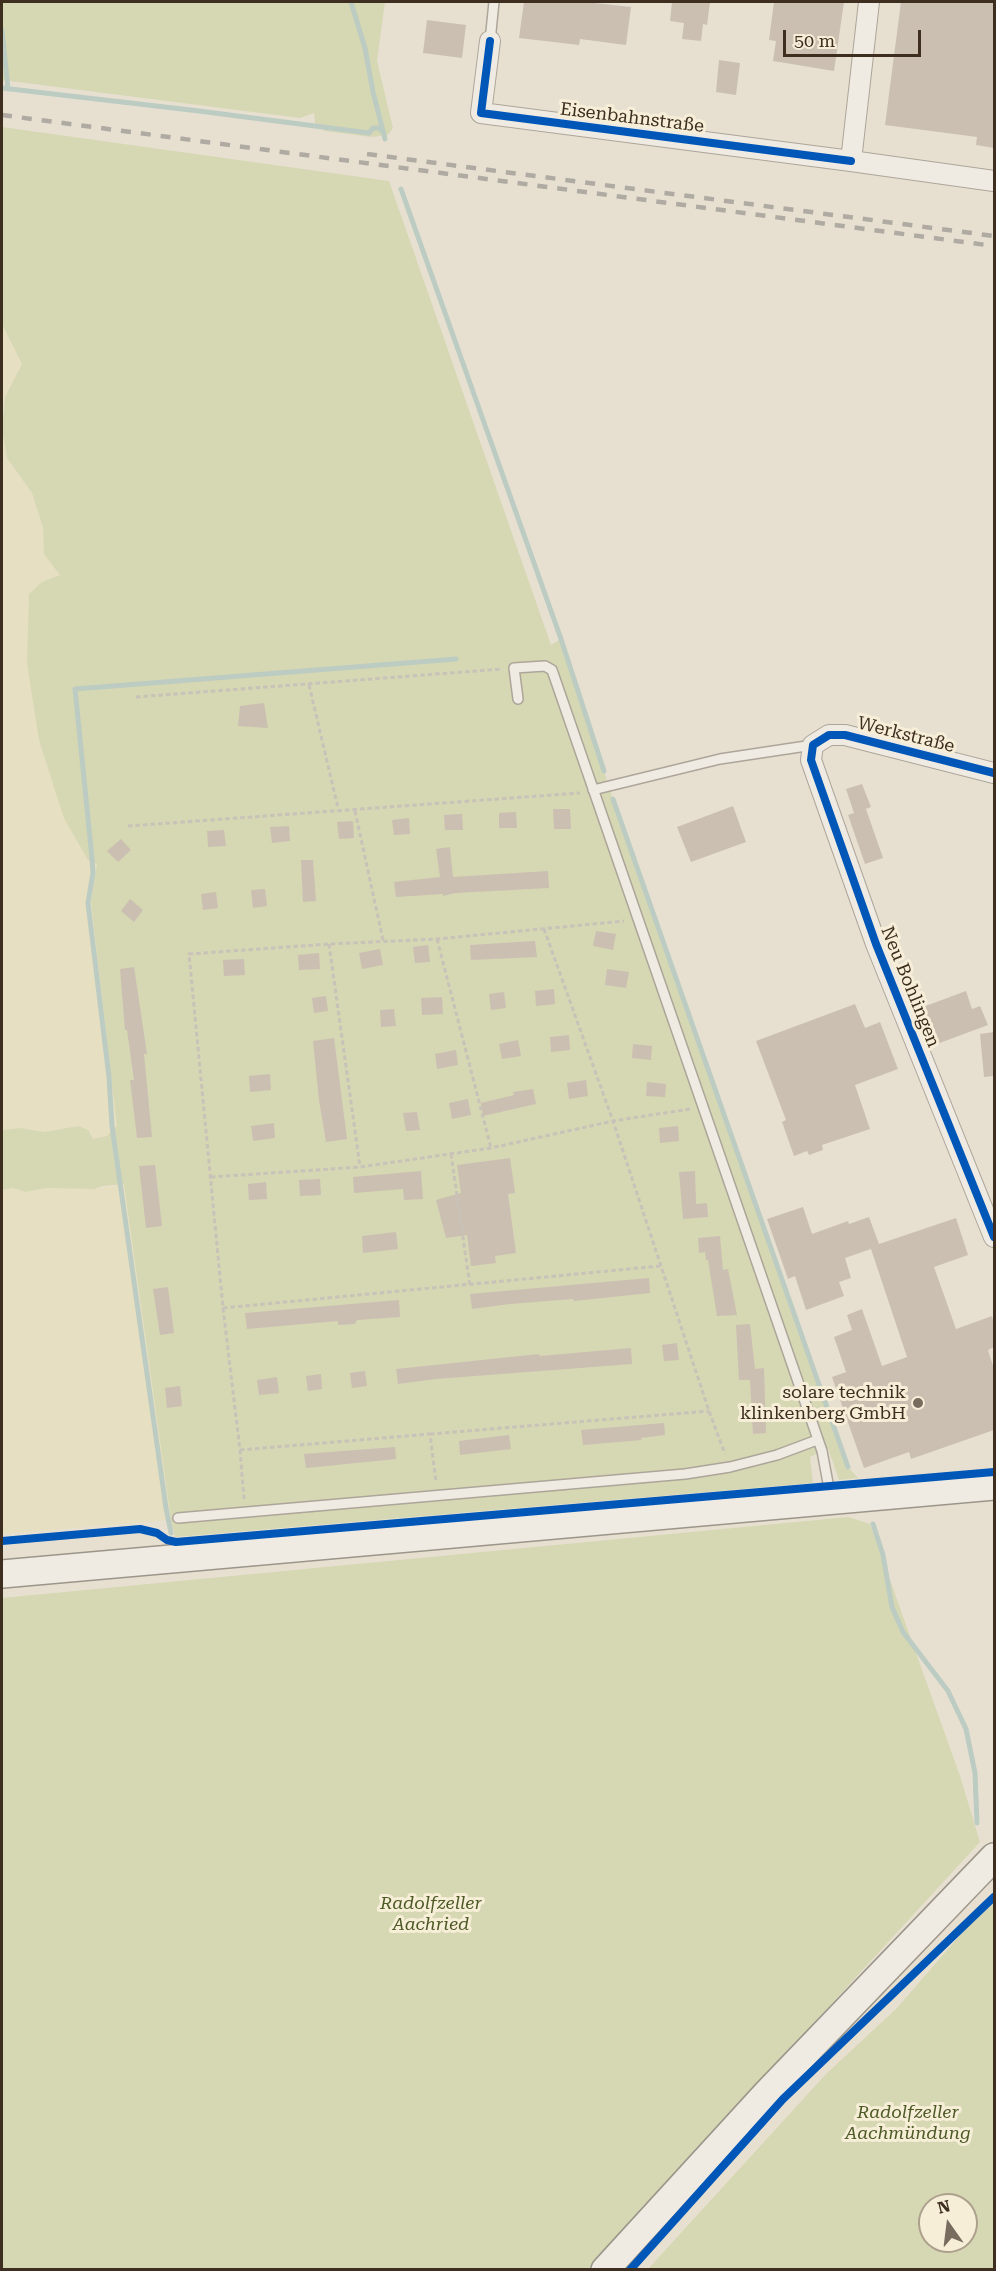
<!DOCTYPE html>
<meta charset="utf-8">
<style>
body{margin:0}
#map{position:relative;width:996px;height:2271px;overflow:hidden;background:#e7e0d1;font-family:"Roboto Serif",serif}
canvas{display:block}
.frame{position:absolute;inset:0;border:3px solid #3d2e20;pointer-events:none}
.north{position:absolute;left:918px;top:2193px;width:60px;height:60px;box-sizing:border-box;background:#f7eed8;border:2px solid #ada18e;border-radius:50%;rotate:346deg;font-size:16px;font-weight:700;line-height:24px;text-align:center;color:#3d2e20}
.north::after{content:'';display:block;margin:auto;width:21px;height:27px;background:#786c5e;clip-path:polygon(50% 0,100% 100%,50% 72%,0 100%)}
.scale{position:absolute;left:783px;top:30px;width:138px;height:27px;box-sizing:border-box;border:3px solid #3d2e20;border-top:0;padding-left:8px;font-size:18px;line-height:21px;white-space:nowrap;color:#3d2e20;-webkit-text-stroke:4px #f7eed8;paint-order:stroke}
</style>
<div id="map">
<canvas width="996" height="2271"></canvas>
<div class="frame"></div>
<div class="north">N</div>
<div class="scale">50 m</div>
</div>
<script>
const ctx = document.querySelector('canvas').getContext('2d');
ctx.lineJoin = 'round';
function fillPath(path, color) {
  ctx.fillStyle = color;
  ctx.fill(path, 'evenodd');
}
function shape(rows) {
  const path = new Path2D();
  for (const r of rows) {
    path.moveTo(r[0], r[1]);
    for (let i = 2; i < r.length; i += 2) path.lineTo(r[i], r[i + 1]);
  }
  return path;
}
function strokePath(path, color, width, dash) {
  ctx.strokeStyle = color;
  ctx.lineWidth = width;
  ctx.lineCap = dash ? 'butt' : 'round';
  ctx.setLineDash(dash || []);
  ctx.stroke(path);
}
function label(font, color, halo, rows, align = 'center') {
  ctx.font = font + ' "Roboto Serif",serif';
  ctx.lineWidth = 6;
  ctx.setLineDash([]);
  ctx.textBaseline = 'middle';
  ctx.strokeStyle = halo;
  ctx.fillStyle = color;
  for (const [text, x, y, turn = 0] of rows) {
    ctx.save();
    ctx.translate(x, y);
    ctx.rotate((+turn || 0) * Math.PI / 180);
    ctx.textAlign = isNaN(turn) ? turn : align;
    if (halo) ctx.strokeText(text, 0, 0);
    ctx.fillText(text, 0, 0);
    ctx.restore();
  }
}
fillPath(shape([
 [2,324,22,364,5,397,2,412],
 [2,428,7,458,32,493,43,528,44,554,60,575,42,582,97,864,91,902,118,1126,107,1136,92,1139,88,1130,79,1126,44,1132,21,1128,2,1130],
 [124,1184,171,1520,2,1534,2,1190,13,1188,26,1192,46,1188,94,1189]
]), '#e6dfc2');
fillPath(shape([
 [2,2,385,2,377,61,393,128,388,135,371,137,325,131,315,123,314,113,300,118,2,80],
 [2,127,389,181,551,645,561,639,613,799,848,1467,858,1478,839,1480,828,1448,810,1457,813,1483,175,1537,171,1520,124,1184,103,1186,94,1189,46,1188,26,1192,13,1188,2,1190,2,1130,21,1128,44,1132,79,1126,88,1130,93,1139,107,1136,117,1126,91,902,97,864,88,860,64,818,39,740,27,663,29,594,42,582,60,575,44,554,43,528,32,493,7,458,2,428,5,397,22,364,2,324],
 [848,1517,870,1524,960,1776,980,1842,588,2269,2,2269,2,1598],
 [994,1896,994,2269,648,2269,826,2074,897,2008],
 [930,2205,966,2205,966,2241,930,2241]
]), '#d6d7b3');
strokePath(shape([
 [351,2,365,48,373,92,385,139],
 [2,30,8,89],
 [2,88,199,111,369,133,373,128,379,128,383,132],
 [401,189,561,639,604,771],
 [613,799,848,1467],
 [873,1524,883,1555,892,1607,903,1632,948,1691,966,1729,975,1773,977,1823],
 [171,1533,166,1508,112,1126,109,1077,88,903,93,873,92,858,75,689,456,659]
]), '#bcccc2', 5);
fillPath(shape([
 [524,2,585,2,631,7,626,45,580,39,579,45,519,38],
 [672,2,710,2,707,25,703,24,701,41,682,39,684,23,670,21],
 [774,2,844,2,834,71,773,61,776,41,769,40],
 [901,2,994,2,994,148,976,145,977,137,885,125],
 [427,20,466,25,462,58,423,53],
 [719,60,740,63,736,95,716,92],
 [264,703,268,728,238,726,240,706],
 [862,784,871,807,860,811,866,809,883,858,865,864,848,815,854,813,846,789],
 [733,806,746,842,691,862,677,827],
 [553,809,570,809,571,829,554,829],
 [516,812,517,828,499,828,499,813],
 [462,814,463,830,445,830,444,815],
 [409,818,410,834,394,835,392,820],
 [353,821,354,838,339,839,337,822],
 [289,826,290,841,272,843,270,827],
 [224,830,226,846,208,847,207,831],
 [121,839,131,850,118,862,107,851],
 [450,847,453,877,548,871,549,888,455,893,443,896,443,894,396,897,394,882,440,877,436,849],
 [301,860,313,860,316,901,303,902],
 [265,889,267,906,253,908,251,890],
 [216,892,218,908,203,910,201,894],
 [130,899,143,910,134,922,121,911],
 [596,931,616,934,613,950,593,946],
 [535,941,537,957,471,960,470,945],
 [428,945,430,962,415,963,413,947],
 [380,949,383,965,362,969,359,953],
 [319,953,320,969,299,970,298,955],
 [244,959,245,975,224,976,223,960],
 [134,967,147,1054,144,1054,152,1137,137,1138,130,1080,134,1080,127,1030,125,1030,120,969],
 [607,969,629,972,626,988,605,985],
 [554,989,555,1004,536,1006,535,991],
 [966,991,972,1009,980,1006,988,1025,937,1044,923,1007],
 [504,992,506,1008,491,1010,489,994],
 [326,996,328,1011,314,1013,312,998],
 [442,997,443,1014,422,1015,421,998],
 [855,1004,865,1028,880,1022,898,1069,855,1085,870,1129,822,1145,823,1150,809,1155,807,1151,794,1156,782,1122,786,1120,756,1041],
 [394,1009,396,1026,381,1027,380,1010],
 [994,1032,994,1076,984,1077,980,1034],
 [569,1035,570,1050,551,1052,550,1037],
 [334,1038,347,1139,326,1142,319,1100,313,1041],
 [518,1040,521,1056,502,1059,499,1044],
 [633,1044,652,1046,651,1060,632,1058],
 [456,1050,458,1065,437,1069,435,1054],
 [270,1074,271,1090,250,1092,249,1076],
 [586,1080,588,1096,569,1099,567,1083],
 [647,1082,666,1084,665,1097,646,1096],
 [533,1089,536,1104,483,1116,481,1103,514,1095,513,1092],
 [468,1099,471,1115,452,1119,449,1103],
 [417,1112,420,1130,406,1131,403,1113],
 [274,1123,275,1138,253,1141,251,1126],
 [678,1126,679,1141,660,1143,659,1128],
 [510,1158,515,1193,508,1194,516,1253,495,1256,496,1263,471,1266,467,1235,446,1238,436,1200,461,1193,457,1165],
 [155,1165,162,1226,146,1228,139,1166],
 [421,1171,423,1199,404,1200,403,1189,354,1193,353,1177],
 [695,1171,696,1204,707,1203,708,1217,683,1219,679,1172],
 [320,1179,321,1195,300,1196,299,1180],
 [266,1182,267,1199,249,1200,248,1184],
 [803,1207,812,1234,848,1221,849,1224,869,1217,879,1244,956,1218,968,1255,934,1267,956,1329,992,1316,994,1324,994,1347,988,1350,994,1369,994,1430,911,1459,909,1452,864,1468,832,1377,846,1372,834,1337,852,1330,847,1315,862,1309,882,1366,907,1357,871,1249,845,1258,851,1278,839,1282,844,1296,806,1310,795,1276,788,1279,767,1219],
 [396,1232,398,1249,363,1253,362,1236],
 [720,1236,723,1270,728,1269,737,1315,717,1316,708,1260,706,1260,705,1252,699,1253,698,1238],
 [649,1278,650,1293,574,1301,573,1299,510,1304,472,1309,470,1294],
 [168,1287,174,1333,160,1335,153,1289],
 [399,1300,400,1317,357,1320,355,1324,338,1325,338,1321,247,1329,245,1313],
 [750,1324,755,1369,764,1368,766,1433,753,1434,750,1380,739,1380,736,1325],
 [677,1343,679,1360,664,1361,662,1345],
 [631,1348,632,1364,436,1379,398,1384,396,1369,539,1354,540,1356],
 [365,1371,367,1386,352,1388,350,1373],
 [321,1374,322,1389,308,1391,306,1376],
 [277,1377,279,1393,259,1395,257,1380],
 [180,1386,182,1406,167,1408,165,1388],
 [664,1423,665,1435,641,1438,642,1440,583,1445,581,1430],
 [509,1435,511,1449,460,1455,459,1441],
 [395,1447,396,1459,306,1468,304,1454]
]), '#cbbfb2');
const service = shape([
 [490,41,494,2],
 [518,699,514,668,545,666,552,670,822,1451,831,1499],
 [593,790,720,759,813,745],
 [178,1518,685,1474,730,1467,777,1455,817,1440]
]);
const minor = shape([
 [869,2,851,161,994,181],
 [490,41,481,113,851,161],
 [994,773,845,735,829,735,813,745,811,760,876,944,994,1237]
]);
const secondary = shape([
 [2,1574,994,1486],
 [605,2270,767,2093,994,1857]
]);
strokePath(service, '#ada599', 12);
strokePath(minor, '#ada599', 22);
strokePath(secondary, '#9c958a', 30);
strokePath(shape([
 [309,685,339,812],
 [136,697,502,669],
 [355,811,383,940],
 [128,826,580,793],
 [544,929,613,1121,709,1411,725,1454],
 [437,939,491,1148],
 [329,944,360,1167],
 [451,1154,470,1286],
 [211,1177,360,1167,491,1148,613,1121,690,1109],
 [223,1308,660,1266],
 [430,1434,709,1411],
 [240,1450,430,1434,436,1482],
 [244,1499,240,1450,223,1308,189,954,329,944,437,939,624,921]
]), '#c8c2b9', 3, [4.5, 3]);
strokePath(service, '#efebe3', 9);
strokePath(minor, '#efebe3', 20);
strokePath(secondary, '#efebe3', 27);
strokePath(shape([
 [2,115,994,246],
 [367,154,994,236]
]), '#afaaa2', 4.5, [10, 10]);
strokePath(shape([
 [490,41,481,113,851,161],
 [994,773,845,735,829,735,813,745,811,760,876,944,994,1237],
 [2,1541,140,1529,157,1533,167,1540,176,1542,994,1472],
 [630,2270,783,2099,994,1897]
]), '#0057b8', 8);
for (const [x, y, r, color] of [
 [918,1403,6,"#786c5e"]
]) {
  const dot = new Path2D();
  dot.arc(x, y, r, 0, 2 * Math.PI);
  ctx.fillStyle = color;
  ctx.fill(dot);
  strokePath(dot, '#f7eed8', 2);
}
label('18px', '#3d2e20', '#f7eed8', [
 ["Eisenbahnstraße",632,118,7],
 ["Werkstraße",906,735,14],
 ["Neu Bohlingen",910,987,68]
]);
label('18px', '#3d2e20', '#f7eed8', [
 ["solare technik",906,1393],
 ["klinkenberg GmbH",906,1414]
], 'right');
label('italic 18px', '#4d5a26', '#f7eed8', [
 ["Radolfzeller",431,1904],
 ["Aachried",431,1925],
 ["Radolfzeller",908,2113],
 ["Aachmündung",908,2134]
]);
</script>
